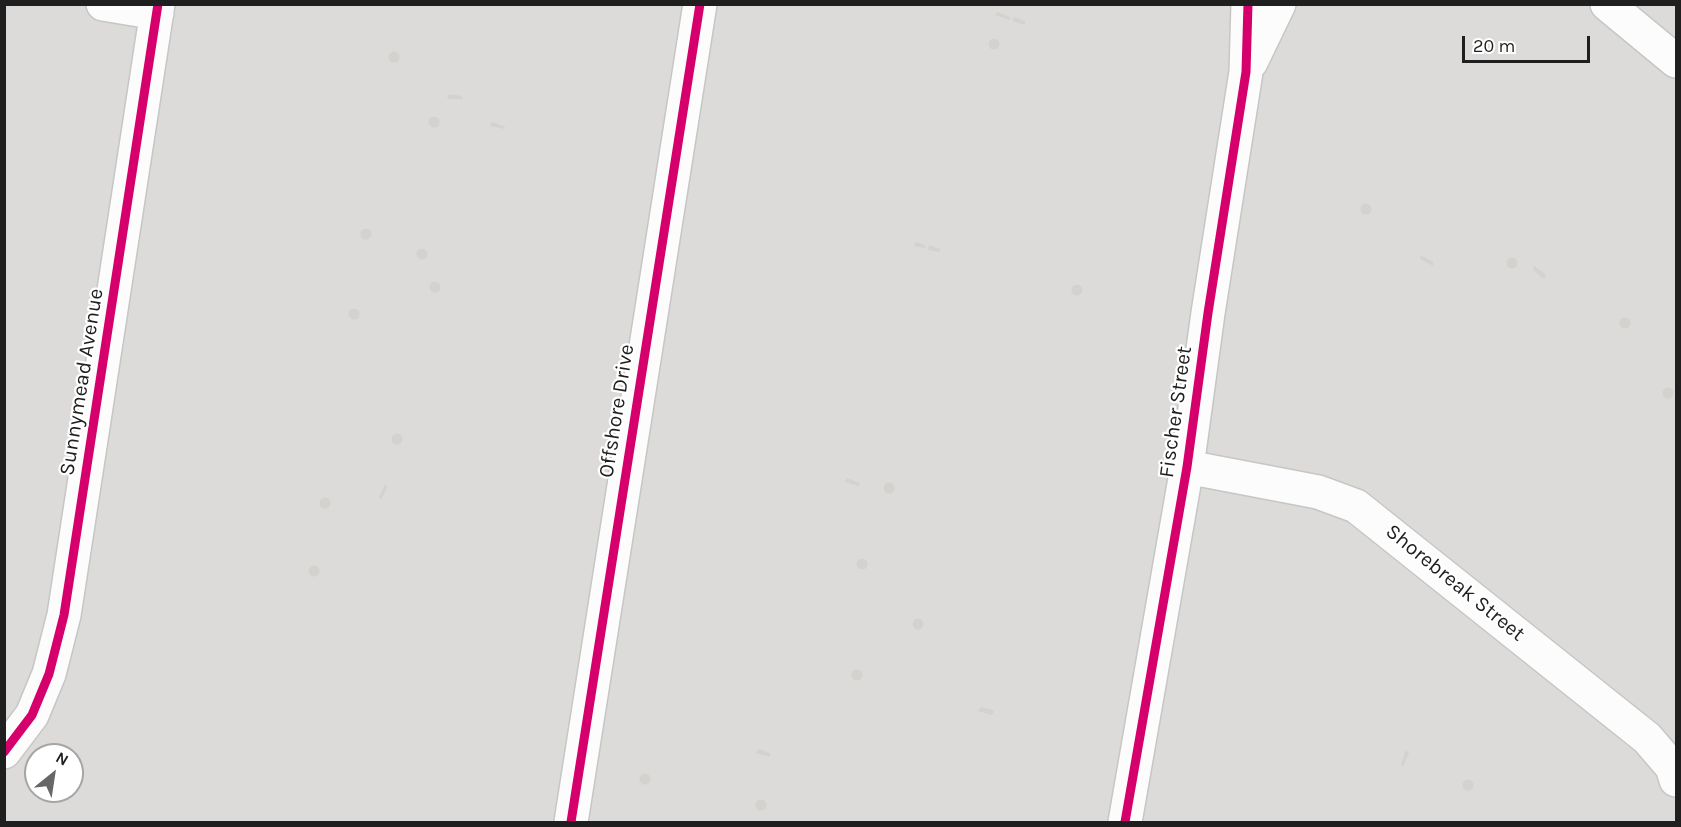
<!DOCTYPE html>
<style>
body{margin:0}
#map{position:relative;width:1681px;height:827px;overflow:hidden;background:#edece8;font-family:Karla,sans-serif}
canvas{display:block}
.frame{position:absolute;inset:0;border:6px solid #1f1f1f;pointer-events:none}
.north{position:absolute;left:24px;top:743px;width:60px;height:60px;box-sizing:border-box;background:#fff;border:2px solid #a5a5a5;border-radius:50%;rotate:30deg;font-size:16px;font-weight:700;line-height:24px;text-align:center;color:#1f1f1f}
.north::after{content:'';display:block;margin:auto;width:21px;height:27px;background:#676765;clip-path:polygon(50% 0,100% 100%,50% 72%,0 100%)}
.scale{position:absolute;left:1462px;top:36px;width:128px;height:27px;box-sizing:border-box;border:3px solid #1f1f1f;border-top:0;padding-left:8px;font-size:18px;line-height:21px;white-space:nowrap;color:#1f1f1f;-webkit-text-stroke:4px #fff;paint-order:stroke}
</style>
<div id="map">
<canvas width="1681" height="827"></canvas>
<div class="frame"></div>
<div class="north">N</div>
<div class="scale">20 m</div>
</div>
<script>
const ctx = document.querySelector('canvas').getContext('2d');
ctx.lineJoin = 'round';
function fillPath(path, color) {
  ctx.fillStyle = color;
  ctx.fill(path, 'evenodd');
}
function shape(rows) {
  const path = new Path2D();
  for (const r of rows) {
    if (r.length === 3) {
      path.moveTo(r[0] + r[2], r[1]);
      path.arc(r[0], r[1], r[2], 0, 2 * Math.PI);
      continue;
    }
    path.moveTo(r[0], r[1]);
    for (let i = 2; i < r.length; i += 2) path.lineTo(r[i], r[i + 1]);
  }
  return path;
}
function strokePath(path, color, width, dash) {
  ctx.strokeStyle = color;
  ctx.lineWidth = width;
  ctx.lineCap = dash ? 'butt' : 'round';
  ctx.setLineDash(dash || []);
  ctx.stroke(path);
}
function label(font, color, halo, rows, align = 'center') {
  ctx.font = font + ' Karla,sans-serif';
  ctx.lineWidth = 4.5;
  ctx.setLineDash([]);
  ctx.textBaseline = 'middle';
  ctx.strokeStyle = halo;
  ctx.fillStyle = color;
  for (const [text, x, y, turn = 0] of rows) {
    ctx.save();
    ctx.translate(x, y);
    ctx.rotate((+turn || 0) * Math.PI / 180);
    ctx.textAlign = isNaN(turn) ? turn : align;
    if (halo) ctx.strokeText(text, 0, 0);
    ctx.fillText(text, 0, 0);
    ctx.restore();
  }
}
fillPath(shape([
 [5,5,1676,5,1676,822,5,822],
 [36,755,72,755,72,791,36,791]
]), '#dcdbd9');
fillPath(shape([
 [998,12,1010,17,1010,20,995,15],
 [1014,17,1025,21,1025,25,1012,21],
 [994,44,5.5],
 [394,57,5.5],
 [449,94,462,96,463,99,449,99,447,97],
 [434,122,5.5],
 [492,122,505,127,505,129,490,126],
 [1366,209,5.5],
 [366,234,5.5],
 [916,242,925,245,925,248,914,246],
 [929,245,940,249,940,252,928,250],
 [422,254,5.5],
 [1421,255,1433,262,1433,266,1420,259],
 [1512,263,5.5],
 [1534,266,1545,274,1546,277,1542,278,1533,269],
 [435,287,5.5],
 [1077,290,5.5],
 [354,314,5.5],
 [1625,323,5.5],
 [1668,393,5.5],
 [397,439,5.5],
 [847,478,860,483,859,486,845,482],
 [889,488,5.5],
 [385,484,387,487,381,500,379,497],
 [325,503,5.5],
 [862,564,5.5],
 [314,571,5.5],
 [918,624,5.5],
 [857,675,5.5],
 [981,707,993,710,994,712,992,715,981,712,978,711],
 [758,749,770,753,770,757,756,753],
 [1406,750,1409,753,1403,766,1401,764],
 [645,779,5.5],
 [1468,785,5.5],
 [761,805,5.5]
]), '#d4d2cf');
const minor = shape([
 [103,4,157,13],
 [1607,4,1676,61],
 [1251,62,1279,4],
 [1187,467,1318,492,1356,506,1647,738,1672,767,1676,780],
 [4,752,32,715,49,674,64,615,158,4],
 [571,822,700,4],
 [1125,822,1187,467,1208,313,1246,72,1248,4]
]);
strokePath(minor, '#c6c6c4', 36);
strokePath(minor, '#fcfcfc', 33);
strokePath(shape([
 [4,752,32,715,49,674,64,615,158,4],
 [571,822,700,4],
 [1125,822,1187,467,1208,313,1246,72,1248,4]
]), '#d6006c', 9);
label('21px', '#1f1f1f', '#fff', [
 ["Sunnymead Avenue",82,382,-81],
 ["Offshore Drive",617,411,-81],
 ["Fischer Street",1176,412,-82],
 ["Shorebreak Street",1455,583,39]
]);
</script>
